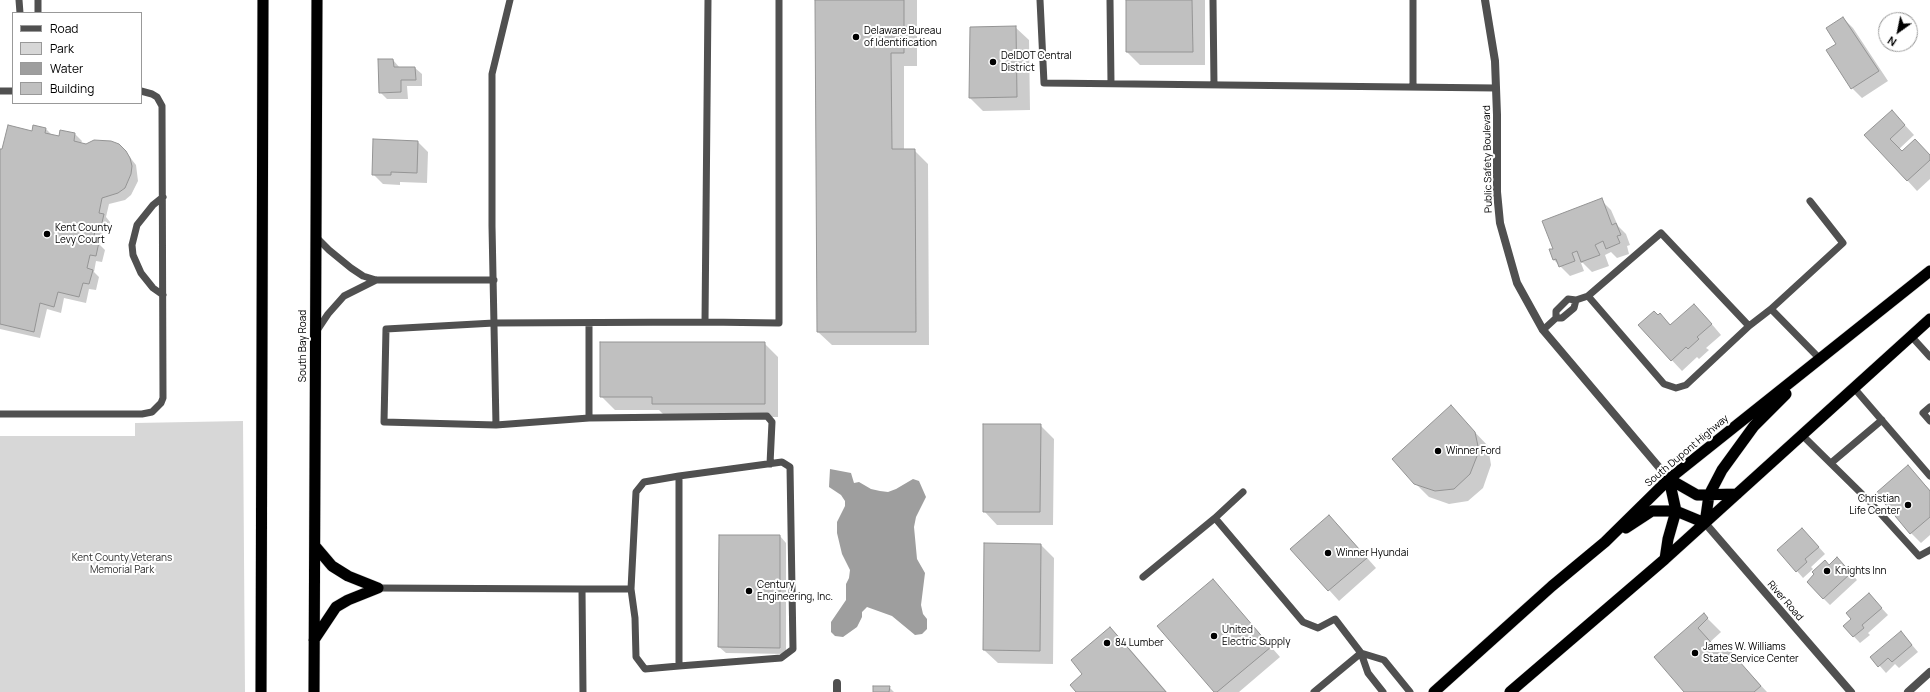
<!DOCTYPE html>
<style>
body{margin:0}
#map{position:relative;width:1930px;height:692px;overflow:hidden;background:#fff;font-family:Manrope,sans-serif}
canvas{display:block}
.legend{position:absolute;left:12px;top:12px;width:130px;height:92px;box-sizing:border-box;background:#fff;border:1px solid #999;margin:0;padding:5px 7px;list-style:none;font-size:12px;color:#000}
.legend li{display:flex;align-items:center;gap:8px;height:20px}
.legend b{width:20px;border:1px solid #999}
.north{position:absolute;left:1878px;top:12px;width:40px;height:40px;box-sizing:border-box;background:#fff;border:1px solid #999;border-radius:50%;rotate:213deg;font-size:11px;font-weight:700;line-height:16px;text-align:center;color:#000}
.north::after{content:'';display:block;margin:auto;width:14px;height:18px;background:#000;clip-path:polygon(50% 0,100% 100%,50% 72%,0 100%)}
</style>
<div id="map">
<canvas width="1930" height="692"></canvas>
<ul class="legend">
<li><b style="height:5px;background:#505050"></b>Road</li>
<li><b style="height:11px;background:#d7d7d7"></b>Park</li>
<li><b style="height:11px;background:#9e9e9e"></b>Water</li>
<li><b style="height:11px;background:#c0c0c0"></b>Building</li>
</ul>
<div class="north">N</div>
</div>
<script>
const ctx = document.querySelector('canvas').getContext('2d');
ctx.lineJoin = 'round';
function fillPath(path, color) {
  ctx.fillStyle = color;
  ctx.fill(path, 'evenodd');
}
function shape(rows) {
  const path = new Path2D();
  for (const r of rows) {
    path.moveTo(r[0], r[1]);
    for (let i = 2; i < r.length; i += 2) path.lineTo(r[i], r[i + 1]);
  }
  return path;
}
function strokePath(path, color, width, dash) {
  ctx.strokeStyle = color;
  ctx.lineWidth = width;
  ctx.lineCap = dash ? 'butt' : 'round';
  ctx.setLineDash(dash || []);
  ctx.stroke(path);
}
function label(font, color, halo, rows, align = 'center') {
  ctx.font = font + ' Manrope,sans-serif';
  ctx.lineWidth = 4;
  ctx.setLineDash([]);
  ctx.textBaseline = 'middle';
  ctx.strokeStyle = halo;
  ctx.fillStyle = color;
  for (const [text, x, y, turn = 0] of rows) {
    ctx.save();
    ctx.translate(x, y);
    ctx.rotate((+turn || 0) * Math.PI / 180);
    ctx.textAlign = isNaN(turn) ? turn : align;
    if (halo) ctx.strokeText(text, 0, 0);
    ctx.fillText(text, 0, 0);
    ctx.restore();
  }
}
fillPath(shape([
 [243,421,245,692,0,692,0,436,135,436,135,423]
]), '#d7d7d7');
fillPath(shape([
 [830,469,851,473,854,483,859,482,871,489,880,491,888,492,896,489,913,479,919,481,926,497,916,517,914,527,917,559,925,573,921,605,923,614,927,619,927,629,922,634,915,635,892,616,867,607,862,612,862,617,857,627,843,637,835,636,831,632,831,622,846,600,846,584,849,578,850,570,842,554,837,533,837,522,845,506,845,501,841,495,829,487]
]), '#9e9e9e');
fillPath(shape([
 [816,0,917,0,917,66,904,66,904,150,914,150,928,164,929,345,832,345,818,332],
 [1127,0,1205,0,1205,65,1140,65,1127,52],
 [1843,18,1853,28,1888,81,1862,98,1852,88,1837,44],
 [1015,27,1029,40,1030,110,983,111,970,98],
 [393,60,400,68,415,68,422,74,422,86,407,86,408,99,387,99,380,92],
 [1902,122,1914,135,1899,149,1902,152,1930,156,1930,179,1917,191,1866,135],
 [34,126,46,129,53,136,59,137,61,131,75,134,82,141,81,143,125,151,136,165,138,181,131,195,125,200,109,204,106,217,110,222,107,233,103,232,100,245,105,250,102,262,96,261,94,272,99,277,96,290,89,289,86,303,64,298,61,313,47,309,40,338,0,329,0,150,3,150,33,132],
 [418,142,428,152,427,183,400,182,400,185,383,184,373,174],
 [1601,200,1611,210,1618,226,1626,234,1630,245,1627,246,1629,254,1617,258,1611,252,1605,255,1609,266,1592,272,1583,263,1581,263,1584,271,1570,276,1554,260,1550,250,1554,249],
 [1660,315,1671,325,1704,315,1721,335,1706,348,1709,350,1699,359,1697,357,1682,371,1639,325],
 [764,343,778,357,778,417,666,417,659,410,615,410,601,396],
 [1451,407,1488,446,1491,465,1483,488,1468,501,1449,504,1429,497,1415,483],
 [1040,425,1054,439,1053,525,997,525,984,511],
 [1908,467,1930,490,1930,535,1921,543,1911,533],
 [1339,526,1376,568,1339,601,1292,549],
 [780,536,786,543,786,654,726,653,719,647],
 [1809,536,1825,554,1811,567,1813,569,1803,578,1797,571],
 [1041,545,1054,558,1053,664,998,663,984,650],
 [1843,565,1857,580,1830,605,1823,598,1829,566],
 [1213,580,1280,657,1239,692,1216,692],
 [1875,601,1888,615,1868,633,1870,635,1860,643,1844,626],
 [1704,615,1721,632,1710,642,1717,650,1724,646,1767,692,1685,692,1655,657],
 [1110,628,1123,641,1167,692,1078,692,1084,674],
 [1907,639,1918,652,1899,668,1895,664,1886,673,1872,657],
 [889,687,894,692,874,692]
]), '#0003');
const building = shape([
 [815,0,904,0,904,53,891,53,892,149,915,149,916,332,817,332,815,0],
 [1126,0,1192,0,1193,52,1126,52,1126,0],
 [1843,17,1879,71,1851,89,1826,50,1836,44,1826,28,1843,17],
 [1016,26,1017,97,969,98,970,27,1016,26],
 [378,59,393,59,394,67,415,67,416,80,401,80,401,92,379,93,378,59],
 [1892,110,1905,125,1890,139,1902,151,1915,139,1930,155,1930,160,1907,181,1864,135,1892,110],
 [8,125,32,131,33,125,46,128,45,133,59,136,60,130,75,133,74,141,86,144,94,140,111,141,119,144,126,151,130,158,132,166,131,174,125,188,118,193,102,198,99,213,104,214,101,227,96,226,93,241,99,242,96,256,90,255,87,268,93,270,89,284,83,283,79,297,58,292,54,307,40,303,34,332,0,324,0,149,2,149,8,125],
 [373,139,418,141,417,173,391,172,391,175,372,175,373,139],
 [1602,198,1612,225,1616,223,1621,235,1617,236,1620,243,1606,249,1603,241,1595,245,1600,255,1581,262,1577,251,1572,253,1575,261,1559,267,1556,259,1553,260,1549,249,1553,249,1542,221,1602,198],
 [1694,304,1712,324,1697,337,1699,339,1688,349,1686,347,1671,361,1638,325,1654,311,1658,315,1660,313,1670,325,1694,304],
 [600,342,765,342,765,404,652,404,652,397,600,397,600,342],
 [1451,405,1475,432,1479,451,1470,474,1454,489,1435,491,1414,484,1392,459,1451,405],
 [983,424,1041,424,1040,512,983,512,983,424],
 [1908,465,1930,491,1930,517,1910,534,1876,493,1908,465],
 [1329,515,1367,558,1328,591,1290,549,1329,515],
 [1802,528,1819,547,1805,559,1807,562,1796,572,1777,550,1802,528],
 [719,535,780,535,780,648,718,647,719,535],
 [984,543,1041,544,1040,651,983,650,984,543],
 [1837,557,1851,573,1823,599,1807,582,1814,574,1812,572,1825,560,1829,565,1837,557],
 [1213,579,1271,647,1217,692,1214,692,1157,626,1213,579],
 [1869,593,1882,608,1862,625,1864,628,1853,637,1843,626,1851,619,1846,613,1869,593],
 [1704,613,1708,618,1698,628,1717,649,1724,644,1761,686,1754,692,1684,692,1654,657,1704,613],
 [1110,627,1166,692,1076,692,1070,685,1082,674,1071,660,1110,627],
 [1901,631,1912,645,1892,662,1888,658,1878,667,1870,657,1901,631],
 [873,686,890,686,889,692,873,692,873,686]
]);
fillPath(building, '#c0c0c0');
strokePath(building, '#949494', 1);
const trunk = shape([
 [1669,479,1697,495,1737,494],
 [1626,528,1652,511,1676,511,1705,523,1709,495,1722,470,1754,426,1786,394],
 [315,546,332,566,348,576,378,588],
 [1665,559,1668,539,1676,511,1669,479],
 [314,640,336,607,348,600,378,588],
 [261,692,263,0],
 [314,692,317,0],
 [1434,692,1552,586,1605,542,1669,479,1930,271],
 [1510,692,1665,559,1930,319]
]);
strokePath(trunk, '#dbdbdb', 12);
strokePath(shape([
 [19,0,20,13],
 [510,0,492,74,492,226,496,425,589,418,767,416,772,422,770,464],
 [1040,0,1044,83,1496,88],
 [1110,0,1111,83],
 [1213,0,1214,85],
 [1413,0,1413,86],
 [38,13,38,0],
 [0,91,13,91],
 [163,197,153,205,137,225,132,245,133,255,141,273,153,288,163,295],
 [316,237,329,250,351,268,363,276,376,280,494,280],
 [1588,296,1664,384,1676,388,1686,385,1749,326],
 [1576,300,1588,296,1661,233,1749,326,1771,309,1820,359],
 [1771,309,1843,243,1810,201],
 [705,322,779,323,779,0],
 [589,323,589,418],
 [1543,330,1556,318,1556,311,1568,299,1576,300,1574,308,1562,318,1556,318],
 [316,332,328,314,344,296,376,280],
 [1911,336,1930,357],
 [1854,388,1930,476],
 [1930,407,1923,413,1930,421],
 [0,414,142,414,152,412,161,403,163,398,162,106,157,97,152,94,141,91],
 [496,425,384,422,386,329,494,323,705,322,708,0],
 [1802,435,1869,501,1919,556,1930,550],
 [1831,463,1882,420],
 [679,476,782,462,790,467,793,649,781,658,679,666],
 [1243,492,1215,518,1303,622,1318,628,1335,619,1361,653,1314,692],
 [1143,577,1215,518],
 [378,588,582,589,583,692],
 [582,589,631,589,635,618,636,657,645,669,679,666,679,476,644,482,636,492,631,589],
 [1383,692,1368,673,1361,653,1384,660,1410,692]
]), '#505050', 7);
strokePath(shape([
 [1485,0,1495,61,1497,115,1497,192,1500,223,1517,283,1543,330,1669,479],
 [1705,523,1851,692],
 [837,692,837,683],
 [1908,692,1930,672]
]), '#505050', 8);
strokePath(trunk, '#000', 11);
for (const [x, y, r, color] of [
 [856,37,4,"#000"],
 [993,62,4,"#000"],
 [47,234,4,"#000"],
 [1438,451,4,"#000"],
 [1908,505,4,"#000"],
 [1328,553,4,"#000"],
 [1827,571,4,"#000"],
 [749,591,4,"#000"],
 [1214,636,4,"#000"],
 [1107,643,4,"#000"],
 [1695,653,4,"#000"]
]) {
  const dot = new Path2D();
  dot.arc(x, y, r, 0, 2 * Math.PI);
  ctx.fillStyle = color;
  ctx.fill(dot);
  strokePath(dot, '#fff', 1.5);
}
label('10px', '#000', '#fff', [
 ["Delaware Bureau",864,31],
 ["of Identification",864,43],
 ["DelDOT Central",1001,56],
 ["District",1001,68],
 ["Kent County",55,228],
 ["Levy Court",55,240],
 ["Winner Ford",1446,451],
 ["Christian",1900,499,"right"],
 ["Life Center",1900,511,"right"],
 ["Winner Hyundai",1336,553],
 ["Knights Inn",1835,571],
 ["Century",757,585],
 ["Engineering, Inc.",757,597],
 ["United",1222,630],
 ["Electric Supply",1222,642],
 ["84 Lumber",1115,643],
 ["James W. Williams",1703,647],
 ["State Service Center",1703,659]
], 'left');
label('10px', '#000', '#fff', [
 ["Public Safety Boulevard",1488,159,-91],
 ["South Bay Road",303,346,-90],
 ["South Dupont Highway",1687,451,-40],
 ["River Road",1785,601,49]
]);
label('10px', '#2e2e2e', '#fff', [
 ["Kent County Veterans",122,558],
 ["Memorial Park",122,570]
]);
</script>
